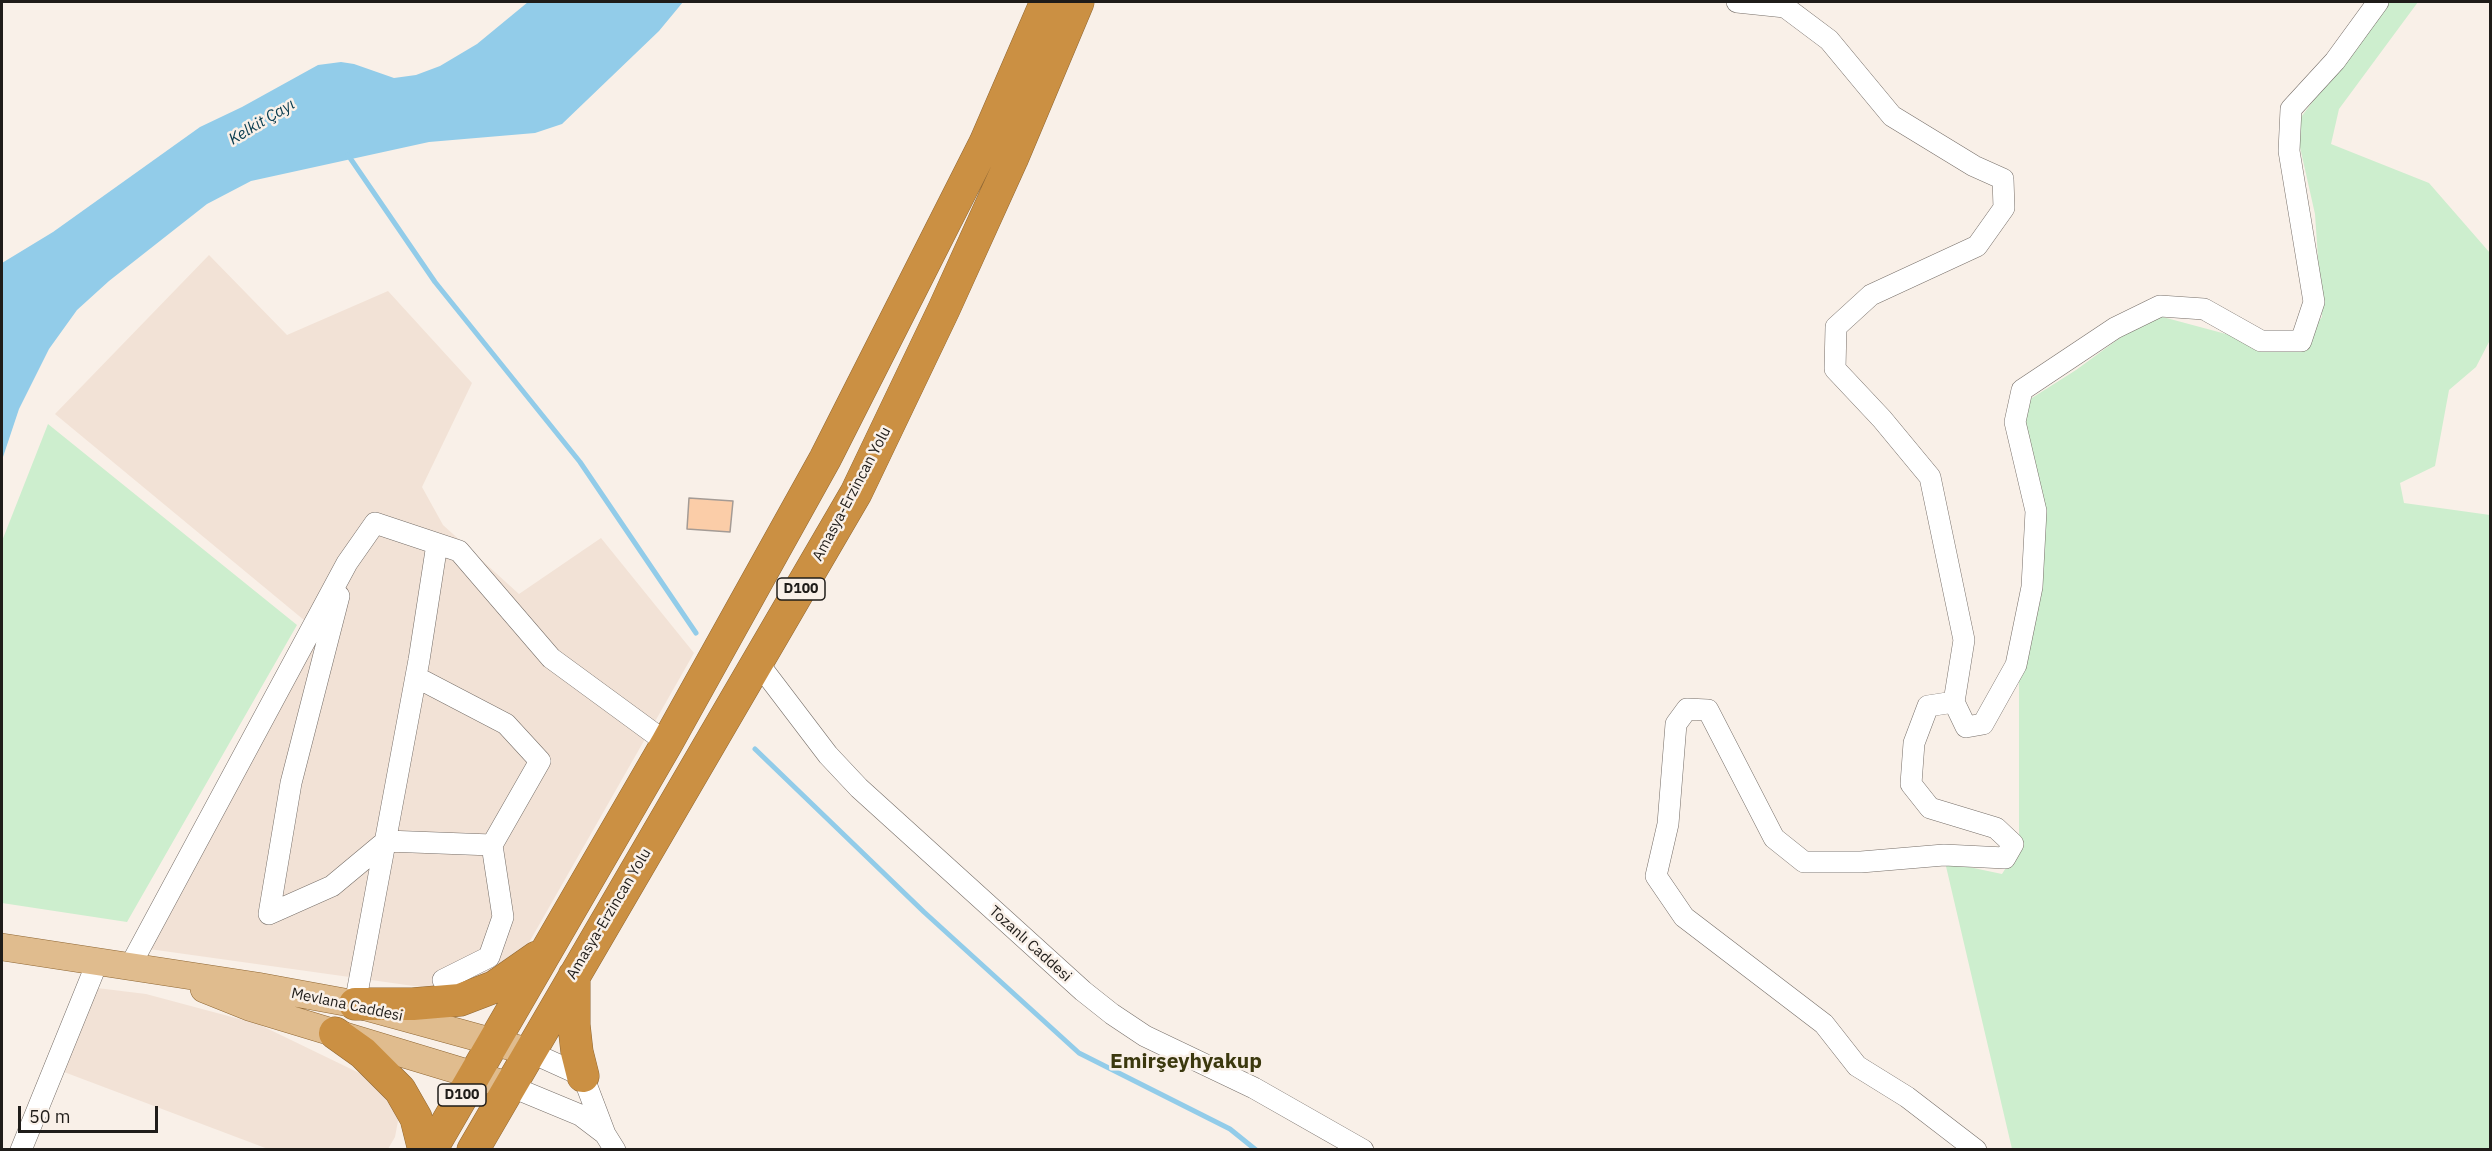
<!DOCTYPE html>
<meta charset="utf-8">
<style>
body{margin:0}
#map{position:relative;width:2492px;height:1151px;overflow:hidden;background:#f9f0e8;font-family:"IBM Plex Sans",sans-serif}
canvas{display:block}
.frame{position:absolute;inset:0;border:3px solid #1f1c19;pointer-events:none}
.scale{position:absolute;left:18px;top:1106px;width:140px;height:27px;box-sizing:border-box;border:3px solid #1f1c19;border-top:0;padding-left:8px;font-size:18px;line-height:21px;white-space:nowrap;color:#1f1c19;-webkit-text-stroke:4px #f9f0e8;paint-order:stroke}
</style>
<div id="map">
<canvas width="2492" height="1151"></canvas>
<div class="frame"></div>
<div class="scale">50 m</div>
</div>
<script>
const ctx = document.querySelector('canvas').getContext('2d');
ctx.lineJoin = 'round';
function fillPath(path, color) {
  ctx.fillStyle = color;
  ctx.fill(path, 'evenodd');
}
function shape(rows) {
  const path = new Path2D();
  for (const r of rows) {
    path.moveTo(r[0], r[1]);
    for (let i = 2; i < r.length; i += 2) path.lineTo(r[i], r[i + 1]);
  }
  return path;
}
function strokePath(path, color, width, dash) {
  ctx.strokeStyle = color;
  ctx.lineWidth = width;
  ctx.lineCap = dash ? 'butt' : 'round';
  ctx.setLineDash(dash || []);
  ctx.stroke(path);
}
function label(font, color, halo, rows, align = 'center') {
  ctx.font = font + ' "IBM Plex Sans",sans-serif';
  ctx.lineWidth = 5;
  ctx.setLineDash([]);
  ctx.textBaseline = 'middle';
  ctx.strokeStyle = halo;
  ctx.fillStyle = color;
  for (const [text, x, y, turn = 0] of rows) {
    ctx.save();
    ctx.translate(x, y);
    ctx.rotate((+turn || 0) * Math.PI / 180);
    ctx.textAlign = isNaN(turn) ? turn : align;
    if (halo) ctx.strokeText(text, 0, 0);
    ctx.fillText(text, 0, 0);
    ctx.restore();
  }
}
fillPath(shape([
 [209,255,287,335,388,291,472,383,422,487,443,525,519,594,601,538,694,653,523,953,467,986,421,987,149,949,316,630,55,414],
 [97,988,146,994,258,1024,382,1084,394,1103,398,1121,395,1137,388,1149,268,1149,64,1072]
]), '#f2e2d6');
fillPath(shape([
 [2388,2,2418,2,2339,109,2331,144,2429,183,2490,253,2490,340,2476,367,2449,390,2435,466,2400,483,2404,503,2490,515,2490,1149,2012,1149,1945,862,2002,874,2019,847,2019,668,2039,515,2016,440,2024,403,2076,370,2128,332,2159,316,2293,352,2322,317,2315,214,2295,125],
 [48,424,297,625,127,922,2,903,2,541]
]), '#cdeece');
fillPath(shape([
 [528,2,683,2,659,31,562,124,535,133,429,142,251,181,207,204,109,281,77,310,49,349,19,409,2,460,2,263,53,232,200,127,242,107,318,65,341,62,354,64,394,78,416,75,440,66,477,44]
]), '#92cce9');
strokePath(shape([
 [348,155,435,282,580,462,696,633],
 [755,749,924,912,1079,1053,1230,1129,1256,1150]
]), '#92cce9', 5);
const building = shape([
 [689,498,733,501,730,532,687,529,689,498]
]);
fillPath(building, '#fbcda8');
strokePath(building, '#a49b95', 1.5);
const minor = shape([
 [1737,2,1785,7,1829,40,1892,116,1974,166,2003,179,2004,208,1977,246,1871,295,1836,327,1835,369,1882,419,1930,477,1964,640,1954,702,1966,727,1983,724,2016,665,2032,587,2036,511,2015,422,2022,390,2115,328,2160,306,2204,309,2261,341,2301,341,2314,302,2289,151,2291,109,2335,61,2378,2],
 [758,663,828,755,859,788,1083,991,1112,1014,1145,1036,1254,1088,1363,1150],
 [1954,702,1928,706,1914,743,1911,784,1930,808,1996,828,2013,844,2005,858,1944,855,1861,862,1804,862,1774,838,1708,710,1687,709,1676,724,1668,824,1656,876,1684,917,1824,1024,1857,1066,1907,1097,1976,1150],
 [269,914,332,886,386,841,492,845,540,761,506,724,416,677],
 [269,914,291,783,339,596],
 [129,968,347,563,375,523,459,551,551,658,667,743],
 [443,980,489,957,503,917,492,845],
 [355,1004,419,660,437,544],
 [530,1052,583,1076,605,1134,615,1150],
 [510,1086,580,1115,605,1134],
 [21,1150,97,963]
]);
const major = shape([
 [2,947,257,986,355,1004,530,1052],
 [204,989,249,1007,510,1086]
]);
const highway = shape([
 [574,976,574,1025,577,1052,583,1076],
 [355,1004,413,1004,460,1000,494,987,537,957],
 [335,1033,363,1053,400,1090,416,1118,424,1150],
 [431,1150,667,743,825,459,985,143,1046,2],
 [473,1150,856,493,944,309,1012,159,1078,2]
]);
strokePath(minor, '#766e68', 22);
strokePath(major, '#8f6734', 28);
strokePath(highway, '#8f6734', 33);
strokePath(minor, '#fff', 21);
strokePath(major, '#e0bc8e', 27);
strokePath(highway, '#cb9043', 32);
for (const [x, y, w] of [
 [801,589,48],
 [462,1095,48]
]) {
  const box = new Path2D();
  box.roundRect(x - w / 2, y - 11, w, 22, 4.5);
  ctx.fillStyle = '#f9f0e8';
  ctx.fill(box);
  strokePath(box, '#1f1c19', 1.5);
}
label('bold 14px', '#1f1c19', null, [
 ["D100",801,589],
 ["D100",462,1095]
]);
label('15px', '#1f1c19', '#f9f0e8', [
 ["Amasya-Erzincan Yolu",852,494,-62],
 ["Amasya-Erzincan Yolu",609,914,-59],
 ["Tozanlı Caddesi",1030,944,42],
 ["Mevlana Caddesi",347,1005,12]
]);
label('italic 16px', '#083c4f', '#f9f0e8', [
 ["Kelkit Çayı",262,122,-31]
]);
label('bold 21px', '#3b380e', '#f9f0e8', [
 ["Emirşeyhyakup",1186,1062]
]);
</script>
